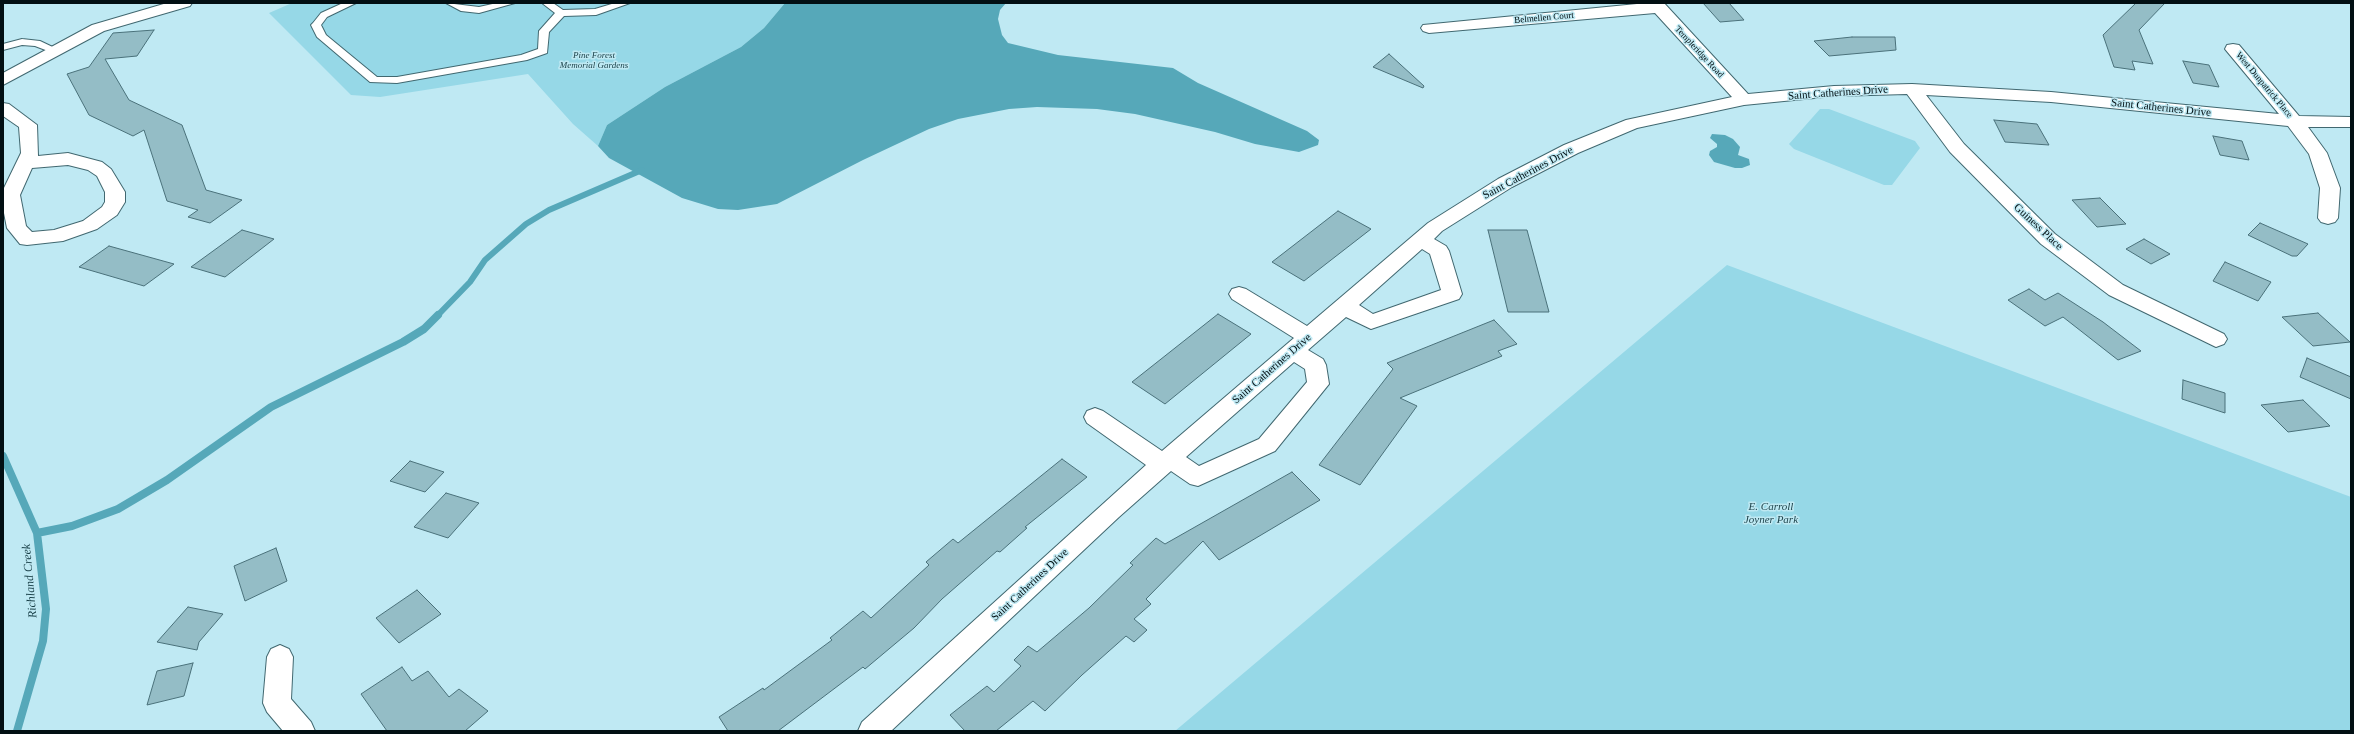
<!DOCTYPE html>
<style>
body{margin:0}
#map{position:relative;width:2354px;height:734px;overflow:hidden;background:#bfe9f3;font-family:Georgia,serif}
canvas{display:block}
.frame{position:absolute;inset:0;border:4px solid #020f13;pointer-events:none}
</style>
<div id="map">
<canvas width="2354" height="734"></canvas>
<div class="frame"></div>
</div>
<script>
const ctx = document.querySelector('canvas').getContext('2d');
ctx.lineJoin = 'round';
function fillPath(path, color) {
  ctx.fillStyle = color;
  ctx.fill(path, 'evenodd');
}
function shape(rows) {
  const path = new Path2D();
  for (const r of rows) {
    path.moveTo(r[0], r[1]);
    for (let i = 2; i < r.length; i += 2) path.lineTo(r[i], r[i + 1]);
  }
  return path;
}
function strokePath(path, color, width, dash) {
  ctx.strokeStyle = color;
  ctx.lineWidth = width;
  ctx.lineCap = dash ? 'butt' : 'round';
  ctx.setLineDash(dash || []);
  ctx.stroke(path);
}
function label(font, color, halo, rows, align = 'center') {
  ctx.font = font + ' Georgia,serif';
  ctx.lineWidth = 3;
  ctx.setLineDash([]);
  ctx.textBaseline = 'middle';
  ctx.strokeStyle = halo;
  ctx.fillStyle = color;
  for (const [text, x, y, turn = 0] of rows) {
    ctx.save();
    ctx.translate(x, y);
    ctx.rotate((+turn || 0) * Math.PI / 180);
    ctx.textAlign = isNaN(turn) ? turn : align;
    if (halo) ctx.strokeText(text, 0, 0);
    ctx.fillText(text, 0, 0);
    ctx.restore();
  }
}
fillPath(shape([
 [292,3,785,3,764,28,741,47,665,87,607,125,598,146,573,124,528,74,380,97,351,95,269,13],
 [1820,109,1829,109,1915,141,1920,148,1892,185,1884,185,1794,149,1789,144],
 [1727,265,2351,497,2351,731,1175,731]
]), '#96d8e7');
fillPath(shape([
 [785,3,1006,3,1000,10,998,19,1002,35,1008,43,1058,55,1173,68,1198,83,1307,131,1319,140,1318,145,1299,152,1255,144,1215,132,1135,114,1097,109,1037,107,1009,109,958,119,929,129,863,160,777,204,738,210,718,209,682,198,609,158,598,146,607,125,665,87,741,47,764,28],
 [1712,134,1725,135,1733,139,1740,147,1738,155,1749,159,1750,165,1742,168,1735,168,1714,162,1709,155,1710,151,1717,147,1717,144,1710,138]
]), '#56a8b9');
strokePath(shape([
 [437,316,470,282,485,260,526,224,549,210,642,170]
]), '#56a8b9', 6);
strokePath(shape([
 [3,456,37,533,46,609,43,641,17,731],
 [37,533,72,526,118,509,167,480,271,407,403,342,424,329,438,315]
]), '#56a8b9', 8);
const building = shape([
 [1703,3,1729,3,1744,20,1720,22,1703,3],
 [2136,3,2165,3,2139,30,2153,64,2132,61,2135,70,2114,67,2103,35,2136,3],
 [154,30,137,56,105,59,129,100,182,125,206,190,242,200,210,223,188,217,198,210,167,201,144,130,133,136,89,115,67,74,89,67,113,33,154,30],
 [1852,37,1895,37,1896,50,1829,56,1814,41,1852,37],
 [1389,54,1424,86,1423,88,1373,67,1389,54],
 [2183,61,2209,65,2219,87,2193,83,2183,61],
 [1994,120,2037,124,2049,145,2005,142,1994,120],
 [2213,136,2242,141,2249,160,2220,155,2213,136],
 [2100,198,2126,224,2097,227,2072,200,2100,198],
 [1338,211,1371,229,1304,281,1272,262,1338,211],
 [2260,223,2308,244,2297,256,2292,256,2248,235,2260,223],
 [242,230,274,239,225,277,191,267,242,230],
 [1488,230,1527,230,1549,312,1508,312,1488,230],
 [2144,239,2170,254,2151,264,2126,249,2144,239],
 [109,246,174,264,144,286,79,267,109,246],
 [2225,262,2271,282,2258,301,2213,281,2225,262],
 [2029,289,2045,300,2058,293,2103,322,2141,351,2118,360,2063,317,2045,326,2008,300,2029,289],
 [2318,313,2350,342,2313,346,2282,317,2318,313],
 [1218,314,1251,334,1165,404,1132,382,1218,314],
 [1494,320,1517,344,1498,351,1502,356,1400,398,1417,406,1360,485,1319,465,1393,369,1387,363,1494,320],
 [2307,358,2351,377,2351,399,2300,377,2307,358],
 [2183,380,2225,393,2225,413,2182,399,2183,380],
 [2303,400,2330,426,2288,432,2261,405,2303,400],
 [1062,459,1087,477,1025,527,1027,528,1000,552,997,551,942,599,914,628,865,669,863,667,778,731,728,731,719,717,763,688,764,690,832,640,830,638,863,611,871,618,929,565,926,562,953,539,958,543,1062,459],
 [410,461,444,472,425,492,390,481,410,461],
 [1292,472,1320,500,1219,560,1203,541,1146,599,1151,604,1134,619,1147,630,1134,642,1126,636,1082,675,1045,711,1033,701,996,731,965,731,950,715,987,686,994,692,1021,666,1014,660,1028,646,1037,652,1089,608,1133,565,1130,563,1156,538,1165,544,1292,472],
 [446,493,479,503,448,538,414,527,446,493],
 [276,548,287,581,245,601,234,566,276,548],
 [417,590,441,614,399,643,376,618,417,590],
 [188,607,223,614,199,642,197,650,157,642,188,607],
 [193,663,184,696,147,705,157,671,193,663],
 [402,667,412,681,428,671,449,697,459,689,488,711,465,731,387,731,361,694,402,667]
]);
fillPath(building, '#94bdc6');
strokePath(building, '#4a717a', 1);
const lane = shape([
 [343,3,356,3,327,17,321,25,326,35,377,77,397,77,521,55,538,49,539,31,555,13,542,3,553,3,563,10,595,9,615,3,630,3,596,15,564,16,549,32,547,53,527,60,397,83,370,82,317,37,311,25,313,23,321,13,343,3],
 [446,3,479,7,497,3,515,3,479,13,461,11,446,3],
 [22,39,40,41,61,51,56,54,35,46,22,45,3,50,3,44,22,39]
]);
const street = shape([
 [167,3,192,3,190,6,104,31,3,85,3,73,92,25,167,3],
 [1647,3,1664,3,1748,94,1834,86,1912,84,2051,92,2279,114,2225,49,2227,45,2233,44,2239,45,2299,116,2351,117,2351,127,2308,127,2327,153,2340,188,2338,218,2335,222,2328,224,2321,222,2318,218,2320,188,2309,154,2288,126,2051,102,1926,95,1964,144,2055,234,2123,285,2224,334,2227,339,2224,344,2216,347,2109,295,2041,244,1950,152,1907,94,1834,96,1744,105,1637,128,1578,153,1512,187,1442,231,1434,239,1446,246,1449,251,1462,294,1459,299,1371,329,1346,317,1308,350,1323,359,1326,365,1329,384,1275,451,1198,486,1190,484,1171,471,1119,517,891,731,858,731,862,722,1146,465,1087,423,1084,417,1087,411,1095,408,1103,411,1162,451,1294,338,1232,299,1229,294,1232,289,1239,287,1246,289,1307,326,1428,223,1498,179,1564,145,1626,120,1732,97,1655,13,1429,33,1423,31,1421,28,1423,25,1647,3],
 [1422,249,1430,254,1441,290,1373,314,1359,305,1422,249],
 [1294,362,1305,369,1307,382,1259,439,1199,466,1186,457,1294,362],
 [3,103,9,104,37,125,38,156,68,153,102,162,111,169,125,192,125,202,117,215,97,229,63,241,27,245,20,244,7,228,3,208,3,190,21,153,19,127,3,116,3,103],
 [68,165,88,170,97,176,105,192,105,202,102,207,83,221,54,230,32,232,26,226,20,195,32,168,68,165],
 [280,645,289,649,293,657,291,699,311,722,315,731,283,731,267,712,263,703,267,657,271,649,280,645]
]);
strokePath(lane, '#416870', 2);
strokePath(street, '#416870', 2);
fillPath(lane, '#fff');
fillPath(street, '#fff');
label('9px', '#020f13', '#bfe9f3', [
 ["Belmellen Court",1544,18,-5],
 ["Templeridge Road",1699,52,47],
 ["West Dunpatrick Place",2264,85,50]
]);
label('italic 9px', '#20464e', '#bfe9f3', [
 ["Pine Forest",594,56],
 ["Memorial Gardens",594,66]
]);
label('11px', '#020f13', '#bfe9f3', [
 ["Saint Catherines Drive",1838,93,-4],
 ["Saint Catherines Drive",2161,108,6],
 ["Saint Catherines Drive",1528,173,-28],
 ["Guiness Place",2038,227,43],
 ["Saint Catherines Drive",1272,369,-41],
 ["Saint Catherines Drive",1030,585,-43]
]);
label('italic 11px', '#20464e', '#bfe9f3', [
 ["E. Carroll",1771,507],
 ["Joyner Park",1771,520]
]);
label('italic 12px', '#183f47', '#bfe9f3', [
 ["Richland Creek",30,581,-95]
]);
</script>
